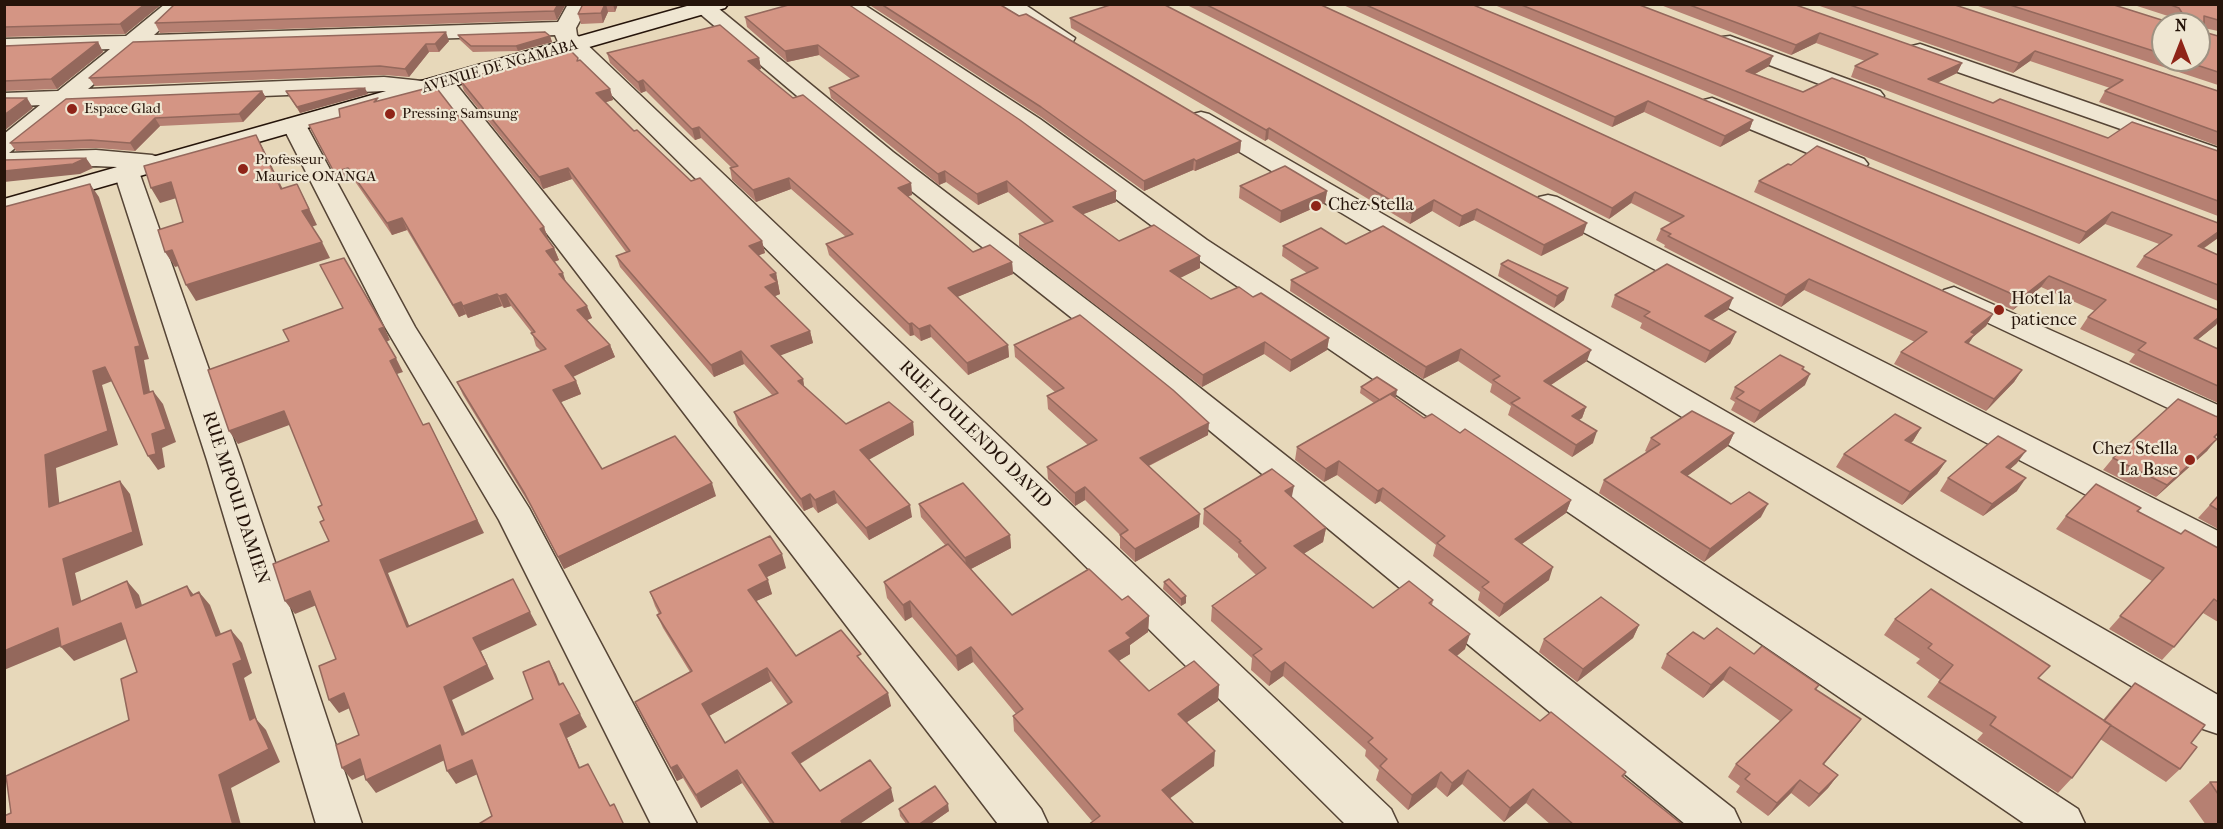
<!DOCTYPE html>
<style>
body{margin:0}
#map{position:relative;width:2223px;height:829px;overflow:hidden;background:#e7d8ba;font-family:"IM FELL French Canon",serif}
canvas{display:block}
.frame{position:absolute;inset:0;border:6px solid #25140a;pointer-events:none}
.north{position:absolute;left:2151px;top:12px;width:60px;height:60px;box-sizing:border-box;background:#efe6d2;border:2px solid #9e9282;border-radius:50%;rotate:0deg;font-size:16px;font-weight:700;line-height:24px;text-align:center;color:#25140a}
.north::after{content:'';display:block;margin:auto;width:21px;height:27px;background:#8f2418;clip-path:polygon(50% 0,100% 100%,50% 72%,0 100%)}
</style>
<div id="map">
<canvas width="2223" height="829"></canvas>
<div class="frame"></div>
<div class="north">N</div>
</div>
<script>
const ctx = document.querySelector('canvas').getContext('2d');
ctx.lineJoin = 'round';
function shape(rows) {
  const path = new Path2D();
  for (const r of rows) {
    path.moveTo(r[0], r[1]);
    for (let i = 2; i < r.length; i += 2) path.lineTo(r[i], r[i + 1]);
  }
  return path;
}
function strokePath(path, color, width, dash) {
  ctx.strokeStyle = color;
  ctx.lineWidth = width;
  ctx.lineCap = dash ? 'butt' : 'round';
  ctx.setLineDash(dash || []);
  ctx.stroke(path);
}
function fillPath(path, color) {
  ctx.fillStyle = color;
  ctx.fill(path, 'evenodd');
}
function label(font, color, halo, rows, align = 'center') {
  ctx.font = font + ' "IM FELL French Canon",serif';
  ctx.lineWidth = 4.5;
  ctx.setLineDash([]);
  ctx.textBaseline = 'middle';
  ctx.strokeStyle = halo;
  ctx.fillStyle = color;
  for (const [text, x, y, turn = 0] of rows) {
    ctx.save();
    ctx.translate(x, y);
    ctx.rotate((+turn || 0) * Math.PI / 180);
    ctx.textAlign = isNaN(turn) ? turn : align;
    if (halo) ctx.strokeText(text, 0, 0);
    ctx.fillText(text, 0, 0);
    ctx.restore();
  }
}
const street = shape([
 [165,4,188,4,154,35,558,22,568,4,589,4,576,28,577,35,1391,809,1398,824,1345,824,558,42,555,35,137,48,88,89,384,77,432,82,435,78,443,76,451,78,1041,809,1048,824,998,824,437,90,427,95,384,91,70,104,9,153,96,150,152,155,161,158,165,163,161,168,152,171,138,169,241,460,362,824,316,824,207,460,114,172,117,167,96,166,4,169,4,134,40,105,4,107,4,93,58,91,110,49,4,53,4,39,126,36,165,4],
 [697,4,713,4,893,152,1138,339,1734,809,1741,824,1685,824,1116,353,875,162,698,12,695,8,697,4],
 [838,4,863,4,1040,119,1207,240,2078,809,2085,824,2025,824,1187,252,1022,129,838,4],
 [999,4,1024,4,1075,38,1072,43,1056,43,999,4],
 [1730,36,1880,91,1884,96,1880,101,1864,101,1722,47,1719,42,1722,37,1730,36],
 [1920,44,2218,148,2218,163,1912,56,1909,51,1912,46,1920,44],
 [1712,98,1864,159,1868,164,1864,169,1855,172,1846,169,1704,110,1700,105,1704,100,1712,98],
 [1201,112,1209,114,2218,695,2218,734,2203,729,1193,124,1189,119,1193,114,1201,112],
 [294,118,303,120,306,125,415,327,529,508,697,824,651,824,499,520,385,327,282,125,285,120,294,118],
 [1548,195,1557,197,2218,531,2218,561,2205,557,1539,209,1535,203,1539,197,1548,195],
 [1954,287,2218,405,2218,429,2206,426,1944,302,1939,296,1944,290,1954,287]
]);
const secondary = shape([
 [694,4,728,4,725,8,4,215,4,199,694,4]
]);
strokePath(street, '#564536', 3);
strokePath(secondary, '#25140a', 3);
fillPath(street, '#efe6d2');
fillPath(secondary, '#efe6d2');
fillPath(shape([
 [4,4,162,4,125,34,4,37],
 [175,4,566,4,557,20,160,33,155,23],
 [583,4,618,4,615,12,608,12,603,23,581,24,578,14],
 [792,4,1116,191,1116,202,1083,214,1119,241,1200,268,1180,278,1211,299,1253,297,1329,338,1327,350,1290,372,1264,354,1202,387,1019,246,1019,234,1045,224,1008,192,978,205,946,182,939,185,831,98,829,88,851,79,819,55,787,62,747,27,745,17],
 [868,4,999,4,1241,141,1240,152,1195,171,1193,170,1144,191,1041,117],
 [1185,4,1319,4,1993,314,1986,326,1973,337,1968,344,2022,370,2014,382,1986,411,1894,364,1901,352,1915,342,1804,290,1781,307,1664,247,1665,245,1656,240,1661,229,1671,223,1631,203,1609,219],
 [1341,4,1471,4,1753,120,1749,131,1720,147,1644,112,1612,127],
 [1492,4,1637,4,1769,66,1755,74,1803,92,2218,223,2218,238,2203,249,2218,255,2218,301,2136,267,2144,256,2159,244,2105,224,2079,244],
 [1658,4,1793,4,1962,63,1957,73,1937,83,1993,103,2108,138,2218,151,2218,216,1851,77,1855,66,1865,61,1816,43,1791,55],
 [1814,4,1952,4,2218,91,2218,146,2099,102,2105,91,2110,88,2030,61,2013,73],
 [1972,4,2111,4,2168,22,2171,17,2131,4,2218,4,2218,31,2204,28,2204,32,2218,36,2218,85],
 [2163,24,2199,60,2163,60],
 [1070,18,1583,235,1541,256,1474,220,1459,227,1432,211,1410,224,1268,139,1265,141,1071,28],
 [458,35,550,36,552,42,518,51,473,52,460,40],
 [449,41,439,52,429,52,409,77,384,75,95,86,89,78],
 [98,42,103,52,57,89,4,91,4,46],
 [607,53,759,58,761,69,758,70,793,98,911,183,912,195,908,196,973,252,1012,262,1013,274,957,297,1008,345,1009,357,968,375,931,337,921,341,914,335,910,336,829,255,826,244,846,237,791,189,756,202,732,180,730,168,732,168,701,138,695,140,646,91,641,93,610,63],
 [579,60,610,89,613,100,606,102,634,131,691,181,762,241,765,253,758,255,776,273,780,294,775,296,810,331,813,343,780,355,803,379,804,387,846,424,913,422,914,435,869,459,912,517,869,540,837,503,818,513,813,507,804,511,738,425,734,412,772,395,744,364,714,377,620,267,616,256,626,252,572,179,543,189,464,91,460,80],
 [262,91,266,98,243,122,160,126,135,151,96,148,16,151,10,143],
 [286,91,368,94,300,113],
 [380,101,544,227,548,239,554,248,559,260,554,262,566,282,592,318,587,320,610,345,615,357,573,377,576,381,581,394,561,402,602,469,716,496,564,569,531,507,463,395,457,382,541,351,536,346,532,333,511,306,504,308,502,306,468,318,466,314,459,317,407,230,392,235,354,180,340,183,309,125,340,117],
 [1759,181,2218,310,2218,321,2216,325,2197,340,2218,349,2218,403,2129,362,2135,354,2080,329,2088,317,2095,311,2041,287,2013,310,1754,192],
 [1240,186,1327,191,1325,203,1280,223,1239,198],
 [1346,244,1587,361,1551,385,1586,407,1582,418,1579,420,1593,443,1572,457,1508,415,1511,406,1490,392,1492,384,1458,361,1423,379,1290,291,1291,280,1307,273,1282,256,1283,246],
 [1501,264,1564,300,1554,308,1498,276],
 [1615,295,1728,310,1712,320,1736,332,1730,344,1705,363,1640,328,1642,323,1611,307],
 [1014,345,1208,435,1149,466,1199,527,1135,562,1120,548,1120,535,1085,500,1075,506,1048,479,1047,467,1088,445,1048,409,1047,396,1055,392,1015,357],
 [1804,367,1803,370,1805,385,1754,423,1731,410,1735,402,1730,399,1735,387],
 [1361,387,1396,397,1395,398,1424,418,1460,433,1571,500,1566,513,1522,544,1549,580,1499,617,1478,600,1480,592,1433,556,1436,545,1380,501,1375,504,1337,475,1324,482,1295,460,1297,447,1374,403,1360,393],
 [2215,416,2218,434,2215,438,2207,451,2156,497,2103,470,2113,458],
 [1921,428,1913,441,1911,443,1946,461,1937,474,1902,505,1836,467,1844,454],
 [1734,433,1728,446,1687,476,1731,504,1761,517,1704,562,1599,493,1604,480,1648,453,1645,451,1651,438],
 [2017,463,2010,469,2017,491,1983,516,1940,491,1948,478],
 [2218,496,2218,529,2198,518],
 [1292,498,1326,528,1323,542,1304,553,1373,608,1433,600,1432,605,1465,649,1457,656,1540,721,1626,772,1624,777,1683,825,1551,825,1526,803,1504,822,1462,784,1447,797,1436,787,1408,810,1376,780,1379,770,1365,756,1366,750,1283,676,1269,686,1251,670,1252,658,1211,621,1212,606,1256,575,1238,557,1238,554,1203,524,1204,509],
 [919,504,1010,535,1011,548,971,569,1012,615,1122,600,1149,616,1148,632,1130,645,1130,654,1118,661,1149,691,1219,685,1218,701,1187,722,1214,766,1092,821,1014,731,1013,716,1016,714,973,662,958,671,912,617,905,621,887,598,884,582,945,545,921,517],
 [2141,508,2138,512,2181,534,2218,548,2218,622,2203,613,2174,647,2162,660,2109,629,2152,581,2056,529,2066,516],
 [786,568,766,577,772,594,756,601,796,656,863,662,891,706,800,764,820,791,894,801,858,825,771,825,742,783,701,808,683,778,677,781,641,715,635,702,690,672,663,628,657,615,659,614,655,606,650,592],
 [771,681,788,705,725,743,709,716],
 [1164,582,1186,603,1181,606,1163,589],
 [1895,619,2039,679,2103,720,2123,696,2135,683,2191,743,2180,769,2166,782,2100,739,2072,778,2058,793,1977,740,1983,733,1927,697,1940,680,1916,663,1920,659,1884,635],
 [1639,625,1633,638,1577,682,1539,652,1544,639],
 [1704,639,1754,654,1819,685,1816,690,1861,719,1851,732,1824,764,1838,775,1828,788,1809,807,1791,793,1768,816,1736,792,1740,786,1728,777,1736,764,1780,721,1723,680,1703,698,1661,668,1667,654],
 [2210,782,2218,782,2218,825,2206,825,2189,801],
 [899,809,949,811,929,825,907,825,900,816]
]), '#b68072');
fillPath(shape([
 [145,4,162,4,125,34,120,24],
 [558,4,566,4,557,20,554,11],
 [605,4,606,4,608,12,603,23,601,13],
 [613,4,618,4,615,12],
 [446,32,449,41,439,52,435,44],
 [1820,33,1816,43,1791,55,1796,45],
 [550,36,552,42,518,51,516,46],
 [98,42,103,52,57,89,51,79],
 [426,44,429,52,409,77,405,69],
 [818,45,819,55,787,62,785,51],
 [2035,51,2030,61,2013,73,2019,63],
 [1773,56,1769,66,1742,81,1746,71],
 [759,58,761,69,750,72,748,61],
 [1962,63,1957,73,1923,90,1928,79],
 [643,80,646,91,641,93,638,82],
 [365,88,368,94,300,113,297,107],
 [610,89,613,100,600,104,596,93],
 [262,91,266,98,243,122,239,114],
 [27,98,33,108,4,131,4,115],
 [1648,101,1644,112,1612,127,1615,117],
 [155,118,160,126,135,151,130,143],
 [1753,120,1749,131,1720,147,1725,136],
 [699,127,701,138,695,140,692,129],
 [1269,128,1268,139,1265,141,1266,130],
 [256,135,264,150,290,204,281,189],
 [1241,141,1240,152,1195,171,1196,161],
 [86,158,93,168,80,174,4,182,4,171],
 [1194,159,1193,170,1144,191,1144,181],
 [348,168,354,180,340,183,334,172],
 [568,168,572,179,543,189,539,177],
 [945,171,946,182,939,185,938,174],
 [789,178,791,189,756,202,753,190],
 [1007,181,1008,192,978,205,977,194],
 [171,182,180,197,160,203,151,188],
 [911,183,912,195,900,199,898,188],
 [90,184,99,197,149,359,144,360,153,408,144,394],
 [297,184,305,200,317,225,311,227,302,211],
 [1116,191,1116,202,1073,218,1073,207],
 [1327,191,1325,203,1280,223,1281,211],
 [1635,192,1631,203,1609,219,1612,208],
 [1434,200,1432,211,1410,224,1412,213],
 [1477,209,1474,220,1459,227,1462,216],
 [2112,212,2105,224,2079,244,2086,232],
 [402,218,407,230,392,235,387,223],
 [1587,223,1583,235,1541,256,1544,245],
 [544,227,548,239,540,229],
 [2218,232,2218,238,2189,258,2198,246],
 [762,241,765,253,752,258,749,246],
 [322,242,330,258,196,301,186,285],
 [554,248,559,260,550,263,546,251],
 [172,250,182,265,175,267,165,252],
 [1200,256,1200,268,1170,283,1170,271],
 [1012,262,1013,274,950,300,948,288],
 [563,273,567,285,559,274],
 [776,273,780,294,768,299,765,287,770,275],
 [2049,276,2041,287,2013,310,2021,298],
 [1809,279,1804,290,1781,307,1786,295],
 [1568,288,1564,300,1554,308,1557,296],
 [497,294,502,306,468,318,463,306],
 [506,294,511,306,504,308,499,296],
 [1733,298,1728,310,1700,328,1705,316],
 [461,302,466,314,459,317,453,305],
 [587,306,592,318,582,322,577,310],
 [1993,314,1986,326,1973,337,1967,346,1958,354,1971,332],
 [2218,318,2218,321,2216,325,2185,350,2194,338],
 [912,323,914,335,910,336,909,324],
 [930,325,931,337,921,341,919,329],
 [384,327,390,340,386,342,379,329],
 [810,331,813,343,774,358,771,346],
 [1736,332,1730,344,1705,363,1710,351],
 [1329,338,1327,350,1290,372,1291,360],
 [1265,342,1264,354,1202,387,1203,375],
 [610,345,615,357,570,378,565,366],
 [1008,345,1009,357,968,375,967,363],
 [1461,349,1458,361,1423,379,1426,367],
 [1591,350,1587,361,1540,392,1544,381],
 [741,351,744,364,714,377,711,365],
 [396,358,403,372,397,374,390,361],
 [105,367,115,380,102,385,118,445,56,468,61,521,49,507,45,455,93,371],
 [2022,370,2014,382,1986,411,1994,399],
 [1810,374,1805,385,1754,423,1760,411],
 [803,379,805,392,798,381],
 [576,381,581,394,559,403,553,390],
 [1397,390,1396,397,1379,407,1381,400],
 [153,391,163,404,176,442,162,448,165,467,158,470,148,456,152,434],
 [1586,407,1582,418,1568,427,1572,416],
 [284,411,292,424,238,444,229,431],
 [913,422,914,435,863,463,860,450],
 [429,423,484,533,388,573,415,640,407,627,380,560],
 [1209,423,1208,435,1140,470,1140,458],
 [1921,428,1913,441,1897,452,1905,440],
 [1597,431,1593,443,1572,457,1576,445],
 [1734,433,1728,446,1675,485,1681,472],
 [2217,439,2207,451,2156,497,2167,485],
 [2026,451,2017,463,1998,480,2006,467],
 [1339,461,1337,475,1324,482,1326,469],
 [1946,461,1937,474,1902,505,1910,492],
 [2026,478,2017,491,1983,516,1992,504],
 [120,481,130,494,143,545,75,573,85,618,73,605,63,559],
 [712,483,716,496,564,569,558,557],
 [1294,486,1291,501,1285,491],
 [1085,487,1085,500,1075,506,1075,493],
 [1383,488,1380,501,1375,504,1378,491],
 [834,491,837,503,818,513,815,500],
 [810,494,813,507,804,511,801,499],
 [1571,500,1566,513,1510,552,1515,539],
 [1768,504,1761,517,1704,562,1710,549],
 [910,505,912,517,869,540,866,528],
 [1200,514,1199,527,1135,562,1135,549],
 [1326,528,1323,542,1292,561,1294,546],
 [1010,535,1011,548,967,571,965,558],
 [782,554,786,568,763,579,759,565],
 [1553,567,1549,580,1499,617,1504,604],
 [768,580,772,594,752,603,748,590],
 [127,581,139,595,147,622,136,608],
 [187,586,197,599,191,596],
 [310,591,319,604,295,614,285,601],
 [199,592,210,605,227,650,216,636],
 [1186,596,1186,603,1181,606,1181,599],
 [910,601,912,617,905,621,903,605],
 [530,612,537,625,481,651,494,679,452,700,471,748,462,735,444,687,473,638],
 [1149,616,1148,632,1130,645,1130,654,1109,667,1109,651,1126,633],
 [121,623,133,636,74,661,61,647],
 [1639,625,1633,638,1577,682,1583,669],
 [58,628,71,642,4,670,4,651],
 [231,630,242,643,252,673,244,678,257,720,266,730,280,762,231,788,241,825,233,825,219,775,250,720,233,664],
 [1470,634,1465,649,1445,665,1449,650],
 [971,647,973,662,958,671,956,656],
 [549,661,556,674,566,699,559,685],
 [1285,662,1283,676,1269,686,1271,672],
 [1730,667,1723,680,1703,698,1711,685],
 [767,668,771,681,707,717,702,704],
 [1219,685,1218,701,1177,729,1178,714],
 [344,693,354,706,339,713,329,700],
 [888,693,891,706,796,766,792,753],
 [580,714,587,727,567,738,586,781,579,768,560,724],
 [1861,719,1851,732,1813,777,1823,764],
 [440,745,449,758,376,793,366,780],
 [1215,751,1214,766,1161,805,1162,790],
 [360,759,370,772,352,780,342,768],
 [472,760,480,773,456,784,447,771],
 [677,765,683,778,677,781,671,768],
 [737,770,742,783,701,808,696,795],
 [1468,770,1462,784,1447,797,1452,783],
 [1441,772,1436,787,1408,810,1412,795],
 [1838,775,1828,788,1809,807,1819,794],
 [1800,780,1791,793,1768,816,1777,803],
 [891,788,894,801,858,825,842,825,841,821],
 [1533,789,1526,803,1504,822,1510,808],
 [948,804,949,811,929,825,918,825]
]), '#94685c');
const building = shape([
 [4,4,145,4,120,24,4,27,4,4],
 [175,4,558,4,554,11,155,23,175,4],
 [583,4,605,4,601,13,578,14,583,4],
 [792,4,848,4,1020,120,1116,191,1073,207,1119,241,1154,225,1200,256,1170,271,1211,299,1239,287,1253,297,1261,293,1329,338,1291,360,1265,342,1203,375,1019,234,1053,221,1007,181,977,194,945,171,938,174,829,88,859,76,818,45,785,51,745,17,792,4],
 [881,4,999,4,1019,16,1026,14,1241,141,1196,161,1194,159,1144,181,1041,107,881,4],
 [1113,4,1163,4,1587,223,1544,245,1477,209,1462,216,1434,200,1412,213,1269,128,1266,130,1070,18,1113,4],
 [1205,4,1319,4,1993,314,1971,332,1975,334,1965,342,2022,370,1994,399,1901,352,1927,332,1809,279,1786,295,1668,236,1671,234,1661,229,1684,216,1635,192,1612,208,1205,4],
 [1364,4,1471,4,1753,120,1725,136,1648,101,1615,117,1364,4],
 [1519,4,1637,4,1773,56,1746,71,1803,92,1832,78,2218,223,2218,232,2198,246,2218,255,2218,285,2144,256,2172,235,2112,212,2086,232,1519,4],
 [1687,4,1793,4,1962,63,1928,79,1993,103,2000,99,2108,138,2132,122,2218,151,2218,201,1855,66,1878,54,1820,33,1796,45,1687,4],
 [1847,4,1952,4,2218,91,2218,132,2105,91,2123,80,2035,51,2019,63,1847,4],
 [2007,4,2111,4,2168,22,2171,16,2184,16,2179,8,2168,4,2218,4,2218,20,2204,16,2204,32,2218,36,2218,72,2181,60,2199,60,2199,24,2163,24,2163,54,2007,4],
 [720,25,759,58,748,61,793,98,803,95,911,183,898,188,973,252,990,245,1012,262,948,288,1008,345,967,363,930,325,919,329,912,323,909,324,826,244,853,234,789,178,753,190,730,168,738,166,699,127,692,129,643,80,638,82,607,53,720,25],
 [446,32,435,44,426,44,405,69,380,66,89,78,133,42,446,32],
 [545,32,550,36,516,46,471,46,458,35,545,32],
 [98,42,51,79,4,81,4,46,98,42],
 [571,51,578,58,577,61,580,60,610,89,596,93,634,131,637,130,691,181,700,178,762,241,749,246,776,273,770,275,777,282,765,287,810,331,771,346,803,379,798,381,846,424,889,402,913,422,860,450,910,505,866,528,834,491,815,500,810,494,801,499,734,412,778,393,741,351,711,365,616,256,630,251,568,168,539,177,460,80,571,51],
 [435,86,544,227,540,229,554,248,546,251,563,273,559,274,587,306,577,310,610,345,565,366,576,381,553,390,602,469,675,436,712,483,558,557,525,494,457,382,546,349,531,333,535,332,506,294,499,296,497,294,463,306,461,302,453,305,402,218,387,223,348,168,334,172,309,125,340,117,339,109,378,98,374,102,435,86],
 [365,88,297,107,286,91,365,88],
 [262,91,239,114,155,118,130,143,91,140,10,143,66,99,262,91],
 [4,98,27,98,4,115,4,98],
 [256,135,281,189,297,184,309,209,302,211,322,242,186,285,172,250,165,252,158,230,183,222,171,182,151,188,144,166,256,135],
 [1817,146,2218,310,2218,318,2194,338,2218,349,2218,386,2138,350,2146,343,2088,317,2106,300,2049,276,2021,298,1759,181,1788,164,1791,165,1817,146],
 [86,158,73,164,4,171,4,160,86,158],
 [1285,166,1327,191,1281,211,1240,186,1285,166],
 [90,184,140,346,135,347,144,394,153,391,166,429,152,434,156,454,148,456,105,367,93,371,108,431,45,455,49,507,120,481,133,532,63,559,73,605,127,581,136,608,187,586,191,596,199,592,216,636,231,630,242,660,233,664,250,720,255,717,269,749,219,775,233,825,4,825,4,816,11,813,6,776,129,720,121,679,137,672,121,623,61,647,58,628,4,651,4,207,90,184],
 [1383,226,1591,350,1544,381,1586,407,1572,416,1597,431,1576,445,1511,403,1520,398,1493,380,1500,376,1461,349,1426,367,1291,280,1318,268,1283,246,1321,228,1346,244,1383,226],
 [344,258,384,327,379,329,396,358,390,361,423,425,429,423,477,520,380,560,407,627,513,579,530,612,473,638,487,665,444,687,462,735,533,699,523,672,549,661,559,685,563,683,580,714,560,724,579,768,588,764,610,806,614,804,624,825,477,825,492,816,472,760,447,771,440,745,366,780,360,759,342,768,336,745,359,735,344,693,329,700,319,666,336,659,310,591,285,601,273,564,329,541,320,522,324,520,318,507,322,505,284,411,229,431,208,370,289,341,283,330,343,308,320,265,344,258],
 [1508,260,1568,288,1557,296,1501,264,1508,260],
 [1667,264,1733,298,1705,316,1736,332,1710,351,1644,316,1650,312,1615,295,1667,264],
 [1080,315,1173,390,1209,423,1140,458,1200,514,1135,549,1120,535,1128,530,1085,487,1075,493,1047,467,1097,440,1047,396,1064,388,1014,345,1080,315],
 [1780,355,1804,367,1802,369,1810,374,1760,411,1736,398,1744,392,1735,387,1780,355],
 [1377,377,1397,390,1380,400,1361,387,1377,377],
 [1390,394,1424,418,1432,414,1460,433,1465,429,1571,500,1515,539,1553,567,1504,604,1482,587,1489,582,1437,543,1445,536,1383,488,1378,491,1339,461,1326,469,1297,447,1390,394],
 [2178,399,2215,416,2218,417,2218,433,2214,437,2217,439,2167,485,2113,458,2178,399],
 [1692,411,1734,433,1681,472,1731,504,1749,492,1768,504,1710,549,1604,480,1660,444,1651,438,1692,411],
 [1895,414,1921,428,1905,440,1946,461,1910,492,1844,454,1895,414],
 [1998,436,2026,451,2006,467,2026,478,1992,504,1948,478,1998,436],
 [1272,469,1294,486,1285,491,1326,528,1294,546,1373,608,1409,581,1433,600,1429,603,1470,634,1449,650,1540,721,1551,712,1626,772,1622,776,1683,825,1574,825,1533,789,1510,808,1468,770,1452,783,1441,772,1412,795,1380,766,1387,759,1368,742,1373,738,1285,662,1271,672,1253,655,1262,649,1212,606,1266,568,1239,542,1241,541,1204,509,1272,469],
 [963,483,1010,535,965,558,919,504,963,483],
 [2096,484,2141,508,2137,511,2181,534,2185,530,2218,548,2218,602,2214,599,2174,647,2120,616,2164,568,2066,516,2096,484],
 [2218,496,2218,510,2210,505,2218,496],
 [770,536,782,554,759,565,768,580,748,590,796,656,841,630,861,654,857,656,888,693,792,753,820,791,870,760,891,788,841,821,843,825,775,825,737,770,696,795,677,765,671,768,635,702,692,671,657,615,661,613,650,592,770,536],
 [767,668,792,702,725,743,702,704,767,668],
 [948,544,1012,615,1089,569,1122,600,1128,596,1149,616,1126,633,1131,638,1109,651,1149,691,1194,661,1219,685,1178,714,1215,751,1162,790,1195,825,1088,825,1100,816,1013,716,1023,709,971,647,956,656,910,601,903,605,884,582,948,544],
 [1169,579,1186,596,1181,599,1164,582,1169,579],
 [1931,589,2050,666,2038,678,2111,725,2072,778,1990,725,1996,717,1939,682,1953,665,1928,648,1932,644,1895,619,1931,589],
 [1601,597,1639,625,1583,669,1544,639,1601,597],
 [1717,628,1754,654,1762,646,1819,685,1815,689,1861,719,1823,764,1838,775,1819,794,1800,780,1777,803,1745,779,1750,774,1736,764,1792,710,1730,667,1711,685,1667,654,1693,632,1704,639,1717,628],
 [2135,683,2205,725,2191,743,2197,747,2180,769,2104,721,2135,683],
 [2210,782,2218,782,2218,794,2210,782],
 [935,786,948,804,918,825,910,825,899,809,935,786]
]);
fillPath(building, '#d49584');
strokePath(building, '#94685c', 1.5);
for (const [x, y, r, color] of [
 [72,109,6,"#8f2418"],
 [390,114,6,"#8f2418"],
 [243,169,6,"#8f2418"],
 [1316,206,6,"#8f2418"],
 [1999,310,6,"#8f2418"],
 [2190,460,6,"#8f2418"]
]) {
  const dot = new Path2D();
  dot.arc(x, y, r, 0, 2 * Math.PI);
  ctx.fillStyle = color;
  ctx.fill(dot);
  strokePath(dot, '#efe6d2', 2);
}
label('15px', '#25140a', '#efe6d2', [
 ["AVENUE DE NGAMABA",500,67,-16]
]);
label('15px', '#25140a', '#efe6d2', [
 ["Espace Glad",84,109],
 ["Pressing Samsung",402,114],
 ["Professeur",255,160],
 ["Maurice ONANGA",255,177]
], 'left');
label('18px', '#25140a', '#efe6d2', [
 ["Chez Stella",1328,206],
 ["Hotel la",2011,300],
 ["patience",2011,321],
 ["Chez Stella",2178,450,"right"],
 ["La Base",2178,471,"right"]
], 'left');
label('18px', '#25140a', '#efe6d2', [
 ["RUE LOULENDO DAVID",975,435,44],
 ["RUE MPOUI DAMIEN",235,498,72]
]);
</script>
